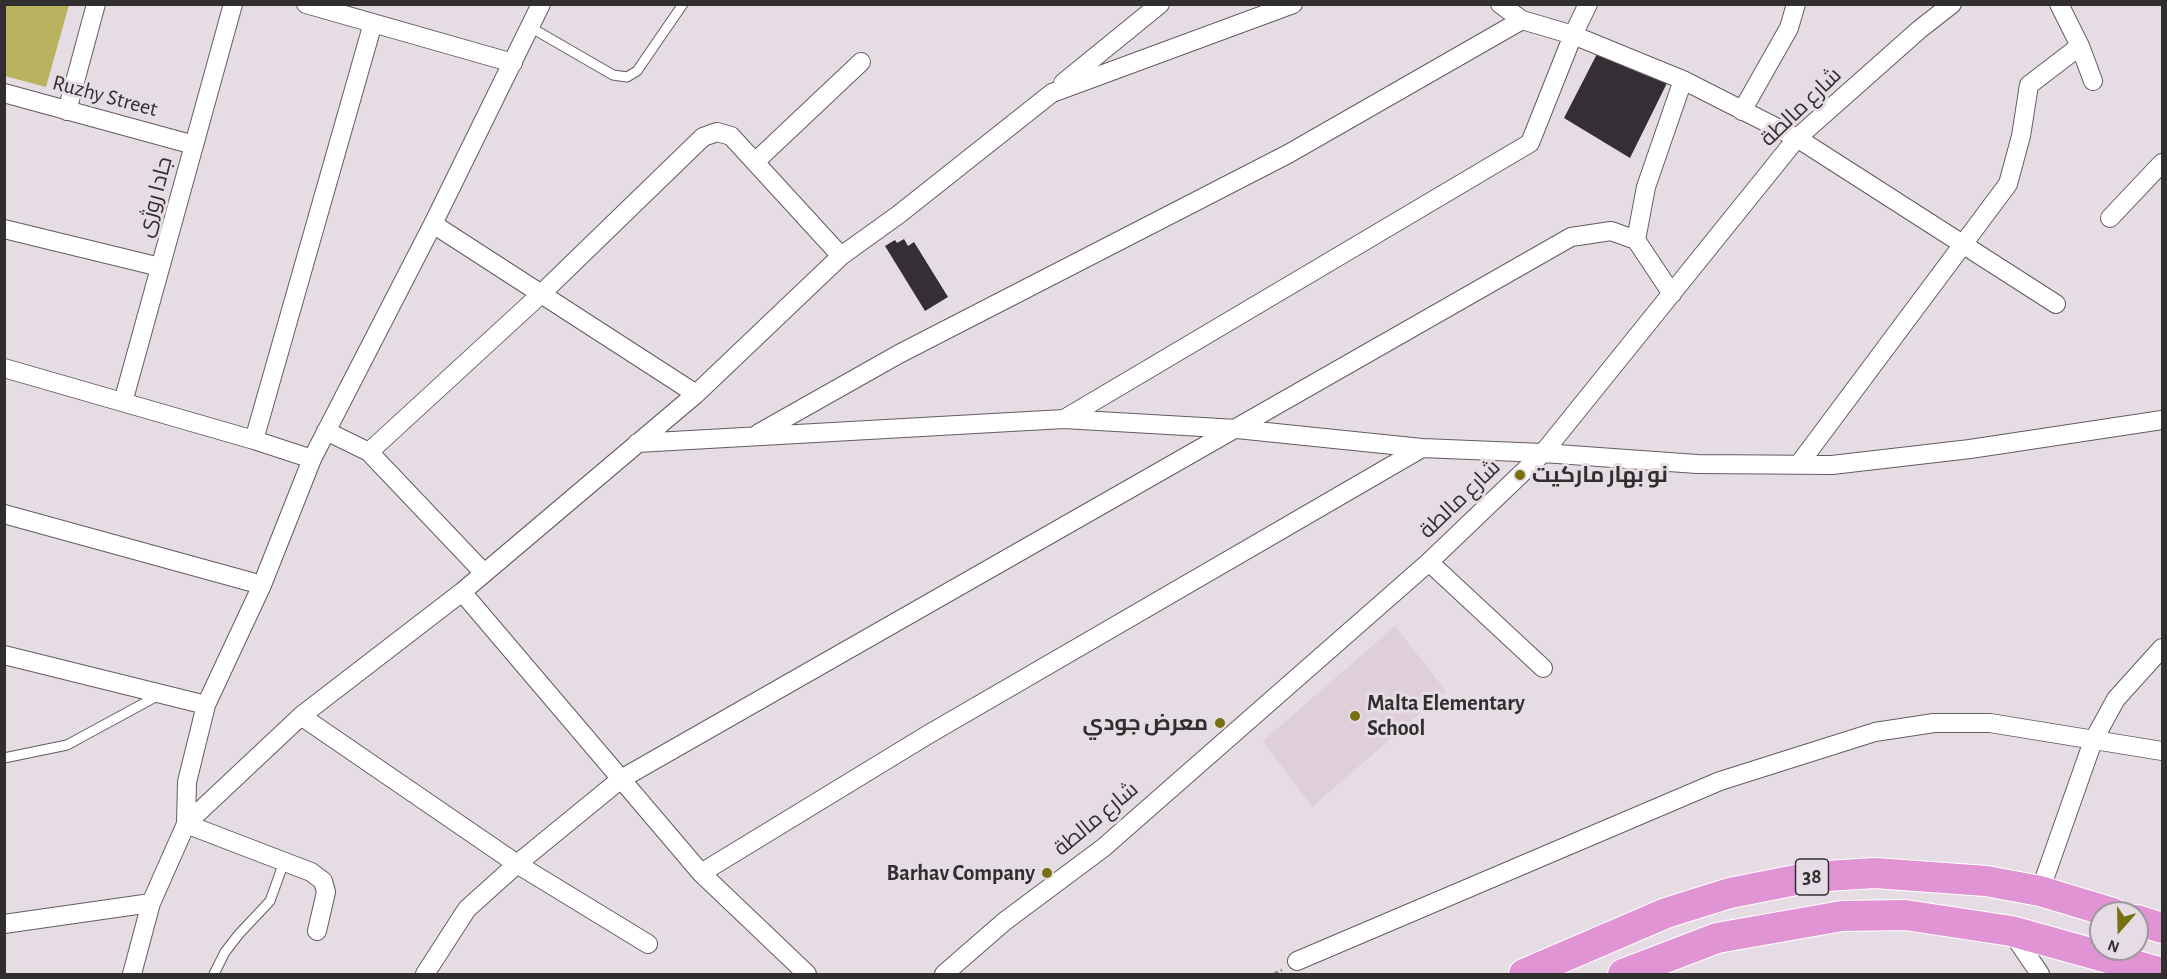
<!DOCTYPE html>
<meta charset="utf-8">
<style>
body{margin:0}
#map{position:relative;width:2167px;height:979px;overflow:hidden;background:#e6dde4;font-family:"Alegreya Sans",sans-serif}
canvas{display:block}
.frame{position:absolute;inset:0;border:6px solid #312e30;pointer-events:none}
.north{position:absolute;left:2089px;top:901px;width:60px;height:60px;box-sizing:border-box;background:#e6dde4;border:2px solid #9e979c;border-radius:50%;rotate:200deg;font-size:16px;font-weight:700;line-height:24px;text-align:center;color:#312e30}
.north::after{content:'';display:block;margin:auto;width:21px;height:27px;background:#777011;clip-path:polygon(50% 0,100% 100%,50% 72%,0 100%)}
</style>
<div id="map">
<canvas width="2167" height="979"></canvas>
<div class="frame"></div>
<div class="north">N</div>
</div>
<script>
const ctx = document.querySelector('canvas').getContext('2d');
ctx.lineJoin = 'round';
function fillPath(path, color) {
  ctx.fillStyle = color;
  ctx.fill(path, 'evenodd');
}
function shape(rows) {
  const path = new Path2D();
  for (const r of rows) {
    path.moveTo(r[0], r[1]);
    for (let i = 2; i < r.length; i += 2) path.lineTo(r[i], r[i + 1]);
  }
  return path;
}
function strokePath(path, color, width, dash) {
  ctx.strokeStyle = color;
  ctx.lineWidth = width;
  ctx.lineCap = dash ? 'butt' : 'round';
  ctx.setLineDash(dash || []);
  ctx.stroke(path);
}
function label(font, color, halo, rows, align = 'center') {
  ctx.font = font + ' "Alegreya Sans",Cairo,sans-serif';
  ctx.lineWidth = 6;
  ctx.setLineDash([]);
  ctx.textBaseline = 'middle';
  ctx.strokeStyle = halo;
  ctx.fillStyle = color;
  for (const [text, x, y, turn = 0] of rows) {
    ctx.save();
    ctx.translate(x, y);
    ctx.rotate((+turn || 0) * Math.PI / 180);
    ctx.textAlign = isNaN(turn) ? turn : align;
    if (halo) ctx.strokeText(text, 0, 0);
    ctx.fillText(text, 0, 0);
    ctx.restore();
  }
}
fillPath(shape([
 [1395,626,1446,691,1312,807,1263,741]
]), '#dfcfdb');
fillPath(shape([
 [4,5,69,5,46,87,5,76]
]), '#b9b35f');
fillPath(shape([
 [1599,50,1669,79,1630,158,1564,118],
 [904,239,908,246,914,242,948,297,925,311,885,246,895,240,897,243]
]), '#352e34');
const service = shape([
 [530,27,613,75,627,77,637,71,683,4],
 [4,758,67,745,159,695],
 [214,974,225,952,239,934,270,901,284,862]
]);
const minor = shape([
 [306,4,513,63],
 [1500,4,1522,20,1573,35,1683,80,1797,138,2056,304],
 [2059,4,2080,46,2093,81],
 [1063,83,1160,4],
 [4,93,194,145],
 [67,111,96,4],
 [1742,111,1789,28,1796,4],
 [755,162,861,62],
 [2110,218,2162,163],
 [433,224,696,394],
 [4,229,160,267],
 [1672,294,1636,240,1646,187,1683,80],
 [4,368,254,440,312,459],
 [123,402,233,4],
 [1064,419,1530,143,1573,35,1588,4],
 [326,431,369,452,484,573],
 [759,433,899,354,1288,154,1522,20],
 [254,440,373,23],
 [637,443,1064,419,1237,429,1422,448,1543,453,1697,464,1832,465,1970,449,2162,420],
 [369,452,541,294,703,137,717,132,731,136,841,256],
 [1799,464,2008,184,2021,136,2029,85,2080,46],
 [4,514,262,585],
 [1429,562,1543,668],
 [462,592,701,873,807,974],
 [4,655,206,705],
 [301,716,517,864,648,944],
 [701,873,929,734,1422,448],
 [2040,891,2093,741,2116,699,2162,648],
 [4,924,151,903],
 [317,931,326,892,323,881,311,872,186,824,187,782,206,705,262,585,312,459,433,224,541,4],
 [2012,933,2040,974],
 [1297,961,1720,781,1875,732,1934,723,1990,723,2162,751],
 [132,974,151,903,186,824,301,716,462,592,696,394,841,256,898,215,1052,93,1293,4],
 [425,974,467,909,517,864,621,779,1571,237,1611,231,1636,240],
 [944,974,1005,921,1103,848,1429,562,1543,453,1797,138,1920,29,1952,4]
]);
const trunk = shape([
 [2137,920,2162,928],
 [1524,974,1666,913,1730,893,1811,877,1875,873,1986,881,2040,891,2113,913],
 [1623,974,1717,938,1842,916,1905,915,2011,931,2162,973]
]);
strokePath(service, '#635b61', 11);
strokePath(minor, '#635b61', 20);
strokePath(trunk, '#fff', 32);
strokePath(shape([
 [1274,974,1282,970]
]), '#8f898e', 3, [4.5, 3]);
strokePath(service, '#fff', 9);
strokePath(minor, '#fff', 18);
strokePath(trunk, '#e094d4', 30);
for (const [x, y, r, color] of [
 [1520,475,6,"#777011"],
 [1355,716,6,"#777011"],
 [1220,723,6,"#777011"],
 [1047,873,6,"#777011"]
]) {
  const dot = new Path2D();
  dot.arc(x, y, r, 0, 2 * Math.PI);
  ctx.fillStyle = color;
  ctx.fill(dot);
  strokePath(dot, '#e6dde4', 2);
}
for (const [x, y, w] of [
 [1812,877,33]
]) {
  const box = new Path2D();
  box.roundRect(x - w / 2, y - 18, w, 36, 4.5);
  ctx.fillStyle = '#e6dde4';
  ctx.fill(box);
  strokePath(box, '#312e30', 1.5);
}
label('bold 21px', '#312e30', null, [
 ["38",1812,877]
]);
label('22px', '#312e30', '#e6dde4', [
 ["Ruzhy Street",105,96,15],
 ["شارع مالطة",1801,107,-44],
 ["جادا روژی",155,197,-75],
 ["شارع مالطة",1460,499,-44],
 ["شارع مالطة",1096,819,-40]
]);
label('bold 22px', '#312e30', '#e6dde4', [
 ["نو بهار ماركيت",1532,475],
 ["Malta Elementary",1367,703],
 ["School",1367,728],
 ["معرض جودي",1208,723,"right"],
 ["Barhav Company",1035,873,"right"]
], 'left');
</script>
